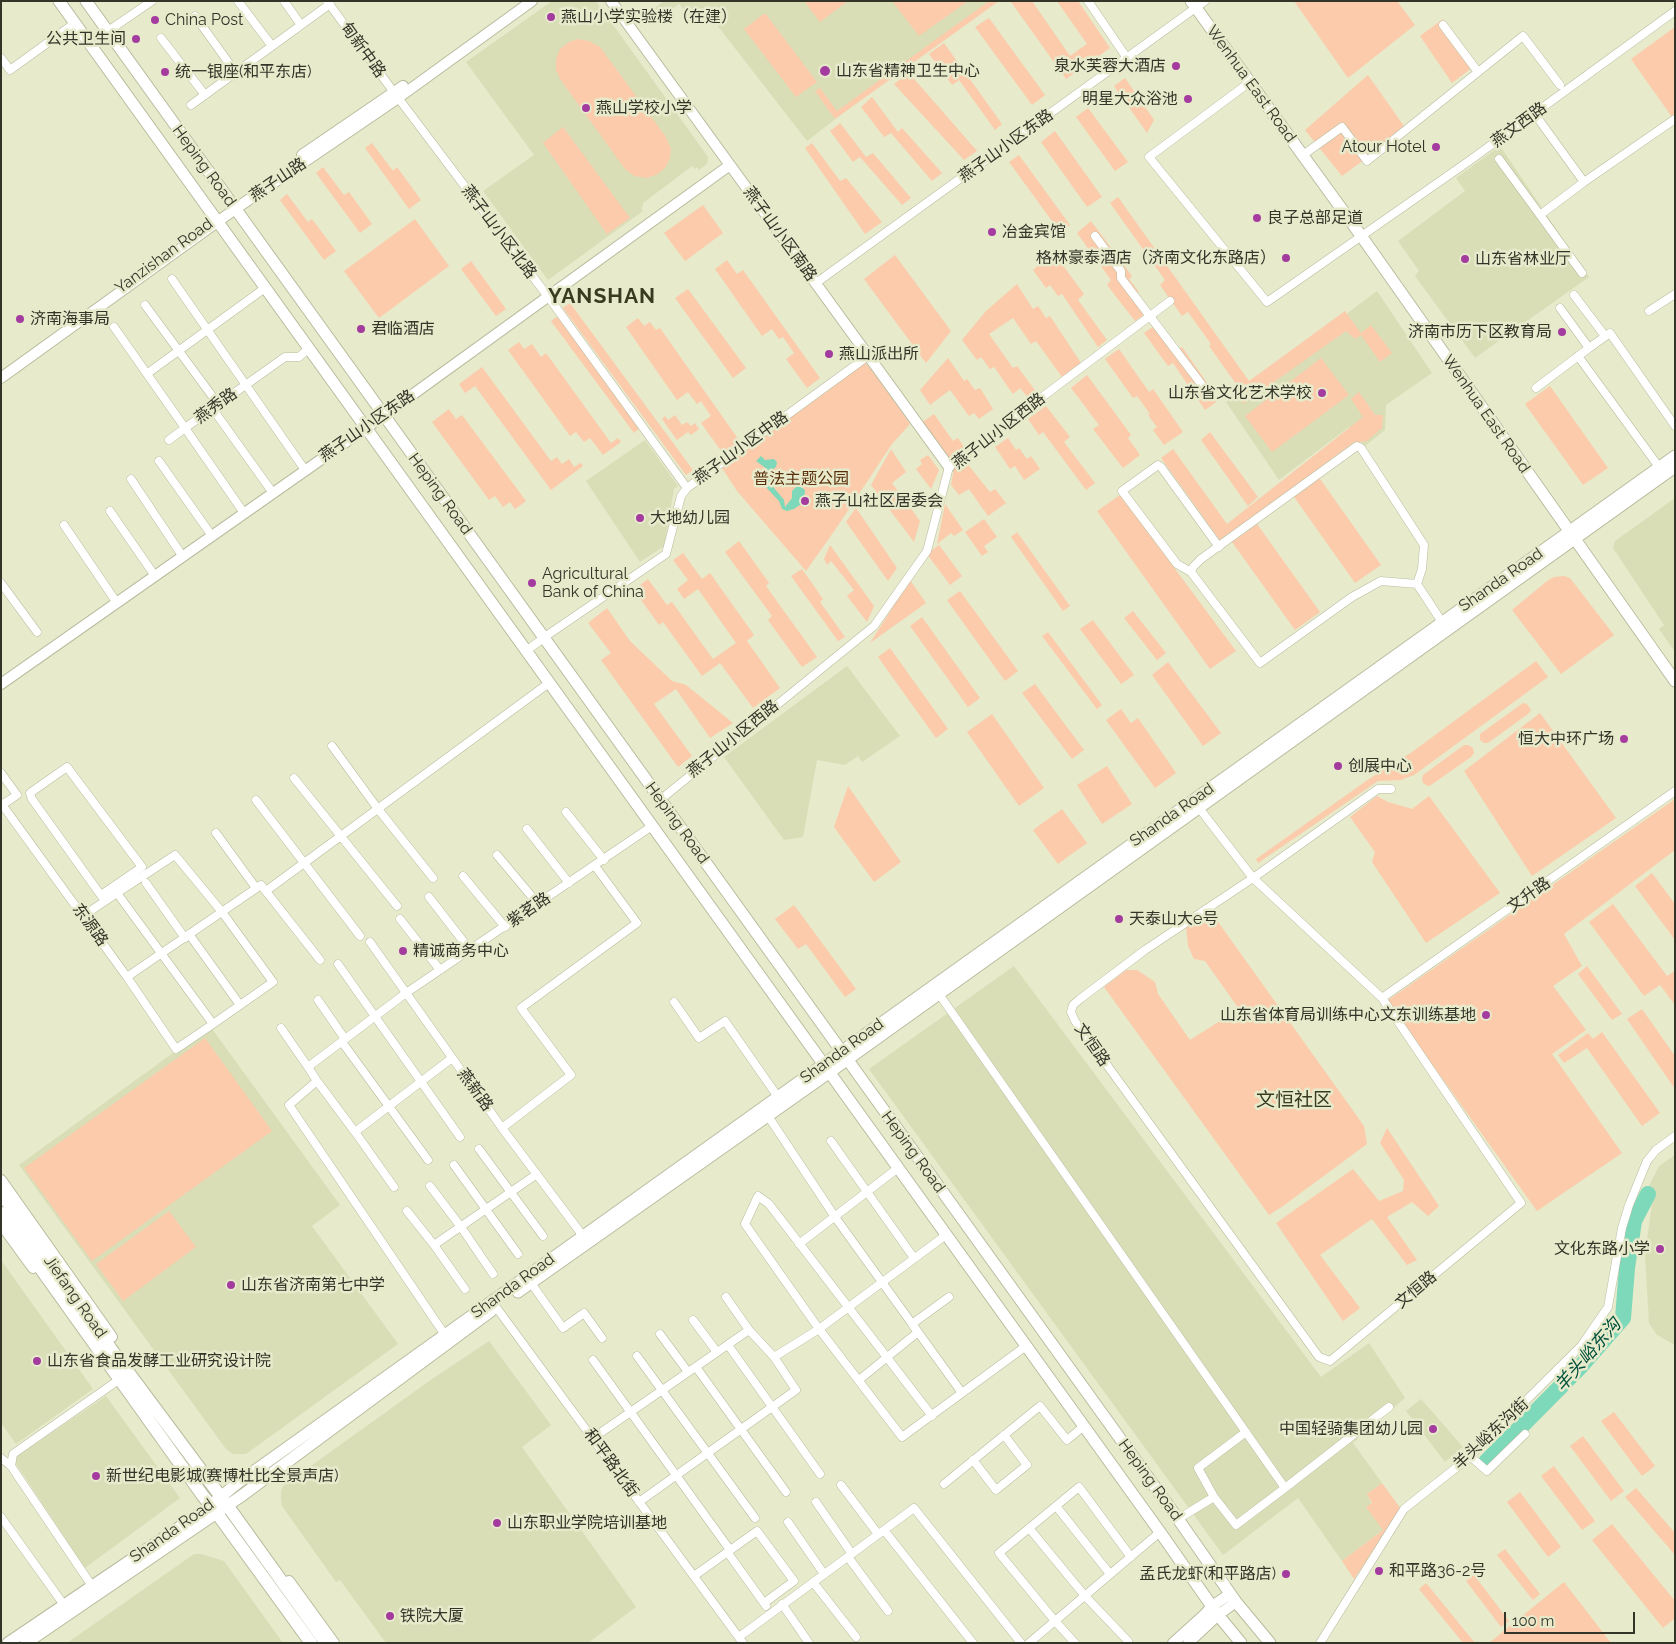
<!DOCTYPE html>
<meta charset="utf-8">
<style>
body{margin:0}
#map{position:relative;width:1676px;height:1644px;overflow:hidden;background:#e7eacb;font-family:Raleway,sans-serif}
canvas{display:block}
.frame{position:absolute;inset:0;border:2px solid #343529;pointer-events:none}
.scale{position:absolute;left:1504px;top:1612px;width:131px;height:22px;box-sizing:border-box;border:2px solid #343529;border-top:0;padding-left:6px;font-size:15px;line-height:18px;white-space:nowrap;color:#343529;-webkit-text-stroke:4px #e7eacb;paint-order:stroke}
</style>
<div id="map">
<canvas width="1676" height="1644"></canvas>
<div class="frame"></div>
<div class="scale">100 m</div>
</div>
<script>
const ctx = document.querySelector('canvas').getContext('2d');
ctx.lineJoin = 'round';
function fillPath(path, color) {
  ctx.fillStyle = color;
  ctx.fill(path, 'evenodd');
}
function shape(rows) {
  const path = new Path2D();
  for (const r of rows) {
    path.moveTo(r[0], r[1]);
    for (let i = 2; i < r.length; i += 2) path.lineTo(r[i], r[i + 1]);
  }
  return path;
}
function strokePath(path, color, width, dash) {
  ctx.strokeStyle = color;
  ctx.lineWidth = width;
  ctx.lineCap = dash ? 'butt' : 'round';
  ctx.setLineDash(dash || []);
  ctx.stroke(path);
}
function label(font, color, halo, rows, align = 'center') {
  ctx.font = font + ' Raleway,"Noto Sans SC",sans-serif';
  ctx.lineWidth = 5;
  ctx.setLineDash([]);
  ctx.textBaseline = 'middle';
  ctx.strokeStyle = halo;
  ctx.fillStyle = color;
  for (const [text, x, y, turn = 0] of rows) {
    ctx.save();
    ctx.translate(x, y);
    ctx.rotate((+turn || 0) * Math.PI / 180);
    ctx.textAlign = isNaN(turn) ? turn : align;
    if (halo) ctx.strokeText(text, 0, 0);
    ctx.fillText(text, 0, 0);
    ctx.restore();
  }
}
fillPath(shape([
 [552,1,596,1,708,157,707,164,699,170,697,167,695,169,692,166,643,203,643,206,641,208,643,211,548,280,483,191,534,155,466,62],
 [664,1,996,1,895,73,807,141,710,16,696,26,679,4,652,24,645,15],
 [1500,146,1589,277,1475,358,1415,276,1419,271,1398,241,1465,191,1456,178],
 [1377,291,1432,373,1386,405,1385,430,1365,446,1349,427,1279,480,1226,402,1255,383],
 [645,440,678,486,674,489,664,546,640,562,586,481],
 [1675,498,1675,652,1659,629,1664,625,1613,548,1615,541],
 [847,666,900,736,862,762,858,756,845,765,817,760,803,837,784,840,724,757],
 [1014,966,1321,1377,1369,1343,1405,1398,1353,1443,1382,1483,1367,1494,1383,1530,1342,1561,1298,1498,1223,1555,869,1069],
 [210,1026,340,1205,312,1226,398,1344,246,1454,233,1454,226,1449,19,1165],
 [1675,1155,1675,1345,1657,1335,1649,1323,1645,1254,1653,1197,1646,1192,1659,1166],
 [1,1260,93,1389,16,1444,1,1423],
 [489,1341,551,1425,522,1447,636,1607,588,1643,386,1643,340,1580,336,1582,282,1506,281,1500,281,1492,283,1486,432,1379],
 [106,1396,180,1498,85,1568,15,1462,16,1457],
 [1421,1399,1463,1447,1445,1462,1406,1411],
 [194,1554,201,1554,224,1561,283,1643,67,1643]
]), '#dadeb7');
fillPath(shape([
 [804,1,848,1,820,22],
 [892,1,968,1,919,36],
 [989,1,999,1,835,119,815,91,820,88,837,111],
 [1032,1,1070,56,1087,44,1057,1,1078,1,1110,48,1066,79,1011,2],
 [1294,1,1397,1,1415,25,1348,78],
 [765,13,817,82,796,97,744,29],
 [989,18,1045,95,1032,105,975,27],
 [1443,19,1473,67,1452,83,1420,36],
 [1675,27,1675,115,1672,117,1631,59],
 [578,39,589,41,600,47,666,137,671,149,670,158,666,167,658,174,647,178,634,176,625,169,560,79,556,70,556,59,560,49,569,42],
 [944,43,1002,124,995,130,959,80,952,85,929,54],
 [909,73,977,151,964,160,894,84],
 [1368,75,1406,129,1342,176,1305,130],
 [1125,78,1154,120,1147,133,1114,86],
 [872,97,898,132,902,128,942,173,932,181,891,133,884,137,861,107],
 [1088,108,1128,162,1115,171,1076,117],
 [840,123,866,157,873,153,911,198,902,205,860,157,853,162,830,131],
 [563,127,630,218,607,234,543,143],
 [1055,131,1102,197,1087,207,1041,142],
 [372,143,393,171,397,167,421,200,409,209,365,148],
 [812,143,840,181,846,178,882,222,865,234,805,148],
 [1019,155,1070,225,1060,232,1009,162],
 [323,167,344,195,349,192,372,224,360,233,316,173],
 [287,194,308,222,312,219,336,251,324,260,280,200],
 [1118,197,1249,381,1345,311,1361,333,1371,325,1392,353,1380,362,1361,335,1355,339,1346,331,1243,404,1235,392,1241,387,1239,388,1209,346,1211,344,1188,312,1182,316,1160,285,1165,280,1110,203],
 [703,205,723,233,685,261,664,233],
 [415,219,449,266,379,318,344,271],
 [1091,221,1132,276,1129,279,1139,292,1136,294,1148,312,1135,321,1107,285,1111,280,1077,233],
 [1053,252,1084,294,1078,300,1107,340,1098,347,1062,294,1058,296,1050,285,1046,288,1033,270],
 [895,255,951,331,926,363,864,279],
 [727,260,737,274,743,270,820,378,807,388,786,359,794,353,783,337,779,339,772,329,762,336,715,269],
 [471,261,506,309,496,316,461,269],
 [1017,284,1033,309,1038,306,1046,318,1050,316,1081,363,1062,377,1036,341,1031,344,1013,318,989,334,1013,368,1017,366,1037,393,1029,399,1020,388,1013,394,994,367,990,369,981,357,977,360,962,340,986,311],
 [688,289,746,368,733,378,675,298],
 [570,303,693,470,686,475,563,308],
 [558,316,640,428,634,433,551,321],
 [638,318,644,326,650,322,656,330,660,328,741,443,724,455,701,423,711,416,701,401,697,404,688,392,677,400,626,327],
 [1157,324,1178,349,1182,347,1219,400,1205,410,1173,363,1168,366,1144,333],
 [519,342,524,349,532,344,541,357,546,353,611,443,618,438,621,442,603,455,590,438,584,442,576,432,570,436,508,350],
 [1119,349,1149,392,1153,389,1183,432,1164,445,1153,430,1157,427,1148,415,1150,414,1137,396,1133,398,1105,359],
 [948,358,964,381,967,379,975,390,980,388,993,409,979,419,974,413,969,416,950,390,930,405,920,390],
 [1321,358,1349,395,1272,452,1245,416],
 [865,363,878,376,910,424,892,444,835,530,806,571,737,491,722,468],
 [482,367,551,461,557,457,562,464,569,459,574,467,581,463,583,466,551,490,475,386,465,393,459,384],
 [1087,375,1131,435,1128,438,1140,455,1123,468,1093,429,1099,425,1071,388],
 [1550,386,1608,468,1583,485,1525,404],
 [1359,392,1375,415,1383,415,1382,428,1367,441,1353,443,1221,542,1161,458,1173,449,1227,524,1363,417,1351,399],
 [1046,406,1070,437,1064,442,1095,483,1086,490,1043,432,1039,435,1028,419],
 [449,409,456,419,462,415,526,501,515,509,510,502,503,507,495,496,489,500,432,422],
 [934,414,953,441,958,438,966,450,949,463,921,423],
 [675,415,682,425,687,422,691,426,695,423,699,429,691,435,688,432,677,440,662,419,665,416,668,420],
 [1210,432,1258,497,1248,506,1201,440],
 [1008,438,1016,450,1019,448,1027,459,1031,456,1040,469,1024,480,1015,466,1010,469,995,447],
 [891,449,906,472,892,483,920,521,914,542,871,485],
 [928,455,939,470,931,489,916,469,922,464,920,460],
 [965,461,990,492,995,489,1006,503,988,516,969,489,959,495,951,485,954,468],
 [1318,476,1381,565,1355,583,1292,494],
 [1120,495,1236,651,1210,669,1097,511],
 [945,504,963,530,954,536,951,533,937,544],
 [856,508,897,568,888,581,846,522],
 [984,519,997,537,984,546,988,552,982,556,965,532],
 [1257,524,1320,612,1295,630,1232,542],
 [1017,532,1070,606,1063,611,1011,537],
 [739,541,769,583,766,586,817,657,802,667,768,620,772,616,725,552],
 [830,545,874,606,867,622,847,596,854,590,831,561,827,565,824,559],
 [939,545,962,576,950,585,927,554],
 [683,553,702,579,710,573,754,635,747,641,780,688,753,708,720,663,702,676,663,622,659,625,634,590,648,579,667,605,672,602,713,659,736,643,698,589,684,599,677,589,688,580,673,560],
 [802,569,823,599,820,602,845,637,838,641,791,576],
 [1564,576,1570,578,1614,635,1561,674,1512,610,1547,581,1554,577],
 [910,580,926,603,870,643],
 [960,591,1018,671,1005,681,947,600],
 [607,608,630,641,672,681,686,685,733,723,710,738,676,689,654,704,692,756,678,767,601,660,611,653,588,623],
 [1133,611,1166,653,1157,660,1124,618],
 [922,617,980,698,968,707,910,626],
 [1093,620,1134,675,1121,684,1080,629],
 [1048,632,1102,705,1097,709,1042,636],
 [890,648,948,729,936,738,878,657],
 [1536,661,1548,677,1414,775,1401,780,1378,781,1258,863,1256,859,1369,779,1412,752],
 [1168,662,1221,733,1203,746,1152,675],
 [1035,684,1084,750,1072,759,1022,693],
 [1523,703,1527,704,1531,710,1528,714,1488,743,1484,743,1480,740,1480,734],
 [1121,709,1131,723,1138,718,1176,773,1155,788,1106,720],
 [1540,713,1616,818,1532,876,1464,771],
 [992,714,1044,788,1019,806,967,732],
 [1464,745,1468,745,1473,748,1474,753,1471,757,1431,785,1428,786,1423,783,1422,779,1423,775],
 [1107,766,1132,804,1102,824,1077,785],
 [848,786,901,862,874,882,834,827],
 [1377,796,1388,802,1412,809,1429,796,1500,893,1426,943,1372,862,1375,852,1350,817],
 [1675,799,1675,850,1564,934,1582,966,1553,986,1586,1030,1552,1054,1622,1153,1537,1211,1387,1001],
 [1062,809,1087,843,1058,864,1033,830],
 [1652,873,1675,904,1675,940,1635,886],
 [1613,904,1667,976,1675,971,1675,1005,1660,985,1644,996,1589,922],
 [794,905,856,989,845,997,806,944,798,949,775,919],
 [1199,916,1216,919,1364,1126,1367,1144,1283,1206,1269,1215,1104,987,1126,970,1137,970,1155,982,1158,994,1190,1040,1239,1009,1205,961,1194,959,1188,946,1186,926],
 [1587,966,1622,1014,1612,1020,1578,974],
 [1642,1009,1675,1056,1675,1089,1627,1019],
 [1602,1032,1660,1113,1642,1126,1587,1048,1564,1063,1558,1055,1588,1033,1593,1039],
 [205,1038,272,1131,92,1261,24,1168],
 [1387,1128,1439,1206,1428,1216,1412,1202,1387,1217,1417,1260,1407,1265,1372,1219,1320,1255,1360,1308,1343,1321,1276,1223,1353,1169,1379,1201,1403,1191,1404,1180,1380,1143],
 [169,1211,196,1247,123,1301,96,1264],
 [1614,1412,1655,1466,1642,1476,1601,1421],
 [1583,1436,1624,1491,1611,1501,1570,1446],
 [1554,1466,1595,1521,1582,1530,1541,1476],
 [1382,1483,1401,1509,1354,1579,1342,1561,1383,1530,1366,1507,1372,1503,1367,1494],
 [1636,1488,1675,1533,1675,1555,1625,1497],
 [1520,1492,1561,1547,1548,1557,1507,1502],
 [1612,1524,1675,1601,1675,1618,1663,1628,1592,1540],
 [1505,1549,1540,1594,1533,1600,1497,1555],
 [1474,1575,1509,1621,1501,1627,1466,1581],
 [1564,1582,1611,1643,1489,1643],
 [1426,1583,1475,1643,1463,1643,1419,1589]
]), '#fbcbab');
fillPath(shape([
 [761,456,765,460,774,459,777,462,776,467,773,469,770,483,784,500,785,507,792,498,792,491,798,485,805,490,804,502,794,509,787,511,782,509,779,501,763,484,768,475,767,469,756,461]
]), '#7dd9b9');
strokePath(shape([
 [1486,1462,1581,1366,1623,1318,1627,1268,1634,1221,1648,1194]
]), '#7dd9b9', 16);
const minor = shape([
 [238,1,272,46],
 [284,1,301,25],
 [327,1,390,87,552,302,687,488],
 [1088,1,1127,58],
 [195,16,236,73],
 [1443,25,1478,72],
 [108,31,152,1],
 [161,38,205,95],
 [1,58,10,70,75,23],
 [1250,82,1149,157,1267,302,1469,161,1675,11],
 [191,105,330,4],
 [1303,155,1342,127,1367,161,1523,36,1560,85],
 [1499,159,1540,215,1584,182,1534,113],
 [1584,182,1675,119],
 [1540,215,1582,273],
 [1095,236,1121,271,1121,278,1208,393],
 [172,279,305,470],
 [816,283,1205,1],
 [1574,295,1605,336],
 [145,305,218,404],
 [1649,311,1675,294],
 [114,327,185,428,169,440],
 [1589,348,1610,333,1675,426],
 [1578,356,1659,467],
 [148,373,265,288],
 [1536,388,1589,348,1560,308],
 [212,408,273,493],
 [159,461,212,536],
 [131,479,183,557],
 [110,511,155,576],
 [244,513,185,428,285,357,299,357,309,348],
 [64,525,117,603],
 [1219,547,1161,467,1158,465,1122,491,1177,564,1191,572,1260,663,1352,597,1381,581,1417,584,1442,622],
 [1191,572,1193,567,1201,559,1357,446,1361,448,1424,545,1422,569,1417,584],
 [1,583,37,632],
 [526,651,549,634,666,554,681,496,687,488,868,356],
 [332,746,378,809,433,878],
 [1,773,17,795,2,805],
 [294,778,397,906],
 [256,800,360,936],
 [660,800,874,626,927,551,949,467,1170,301],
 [1,803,127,977,176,1049,213,1024,273,982,222,912,175,855,117,893,213,1024],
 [1199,808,1253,878,1382,998,1521,1203,1330,1361,1319,1357,1075,1021,1071,1012,1073,1005,1080,999,1145,950,1253,878,1378,789,1391,789],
 [566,812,604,860],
 [527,829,569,883],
 [216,833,256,888,259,886],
 [497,855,538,904],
 [463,876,505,927],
 [146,883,185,938],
 [266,891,549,683],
 [101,895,142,867,67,767,30,793,32,799,105,901],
 [429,897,470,950],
 [83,916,117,893],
 [400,919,440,970],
 [189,934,240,1005],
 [370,942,502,1128,583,1236],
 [338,964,460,1137],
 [127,977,261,885,320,960],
 [939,994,1285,1488,1389,1407],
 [1382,998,1675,791],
 [318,1000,345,1039],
 [674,1002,699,1038,725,1021,778,1097],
 [281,1028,308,1067],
 [342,1042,428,1160],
 [317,1081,355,1132],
 [768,1116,835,1217,962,1393],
 [502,1128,571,1075,521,1008,637,923,595,866],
 [831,1141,914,1258],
 [479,1149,543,1236],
 [454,1165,518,1254],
 [430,1186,461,1227,493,1274],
 [394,1187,355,1132,452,1058],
 [407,1211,434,1245,465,1289],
 [799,1244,898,1168],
 [434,1245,537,1174],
 [531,1283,563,1328,584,1313,602,1338],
 [726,1297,749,1330],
 [496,1307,743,1643],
 [693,1320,717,1352],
 [660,1334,688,1372],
 [445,1335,289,1105,317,1081,308,1067,406,993,652,826],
 [728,1345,820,1474],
 [637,1356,755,1518],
 [593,1360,730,1550],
 [696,1367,786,1492],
 [859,1380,918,1332,912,1324,949,1297],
 [932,1416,769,1204,758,1196,745,1224,819,1329,902,1437,1026,1346],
 [593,1438,749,1330,774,1357],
 [1470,1456,1487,1471,1525,1434],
 [1,1458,11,1466,92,1586],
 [973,1460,996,1490,1027,1465,1004,1435],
 [11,1466,13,1454,120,1379],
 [944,1484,1040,1406,1067,1440,1084,1426],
 [841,1485,878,1534],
 [1214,1497,1198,1468,1246,1432],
 [639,1502,796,1390,774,1357,819,1329,946,1235],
 [816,1502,852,1554],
 [1056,1506,1110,1574],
 [1,1517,64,1605],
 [1178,1519,1214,1497,1236,1525,1285,1488],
 [788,1522,824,1574],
 [1029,1528,1085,1596,1128,1641],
 [884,1530,973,1643],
 [728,1553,766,1606],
 [848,1557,888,1611],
 [694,1576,757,1531,794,1581,764,1603],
 [813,1582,856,1637],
 [782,1604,809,1643],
 [739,1637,914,1508,1021,1643],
 [1029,1643,1160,1532],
 [1075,1643,1055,1621,999,1553,1079,1487,1131,1557],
 [1320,1643,1404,1509,1467,1459,1581,1346,1608,1307,1622,1228,1629,1205,1647,1161,1656,1150,1675,1136]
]);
const tertiary = shape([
 [611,1,949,467],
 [302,155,403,86],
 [1,378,238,207,398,98,532,1],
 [1,684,383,416,730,165],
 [1,1180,112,1337],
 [1,1224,33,1268],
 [289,1581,334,1643],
 [1173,1643,1204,1615,1212,1606,1230,1594],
 [1188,1643,1218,1615,1236,1602]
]);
const secondary = shape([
 [59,1,1160,1532,1218,1615,1241,1643],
 [86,1,1178,1519,1236,1602,1270,1643],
 [1191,1,1362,237,1675,681],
 [518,1292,830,1072,1675,467],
 [8,1643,202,1512,239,1482,1675,456],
 [26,1643,240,1497,491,1311]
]);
const primary = shape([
 [1,1193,111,1349,227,1505,326,1643],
 [1,1213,203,1496,216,1512,311,1643]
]);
strokePath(minor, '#b9bc9e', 9);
strokePath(tertiary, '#b9bc9e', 12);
strokePath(secondary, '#b9bc9e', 13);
strokePath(primary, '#b9bc9e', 14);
strokePath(minor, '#fff', 8);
strokePath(tertiary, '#fff', 10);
strokePath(secondary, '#fff', 11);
strokePath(primary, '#fff', 12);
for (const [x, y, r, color] of [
 [551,17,5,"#a43c9f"],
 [155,20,5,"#a43c9f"],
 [136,39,5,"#a43c9f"],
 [1176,66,5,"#a43c9f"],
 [825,71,6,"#a43c9f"],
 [165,72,5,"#a43c9f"],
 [1188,99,5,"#a43c9f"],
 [586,108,5,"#a43c9f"],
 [1436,147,5,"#a43c9f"],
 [1257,218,5,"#a43c9f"],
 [992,232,5,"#a43c9f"],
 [1286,258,5,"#a43c9f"],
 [1465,259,5,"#a43c9f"],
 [20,319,5,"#a43c9f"],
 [361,329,5,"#a43c9f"],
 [1562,332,5,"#a43c9f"],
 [829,354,5,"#a43c9f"],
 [1322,393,5,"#a43c9f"],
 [805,501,5,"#a43c9f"],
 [640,518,5,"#a43c9f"],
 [532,583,5,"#a43c9f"],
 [1624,739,5,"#a43c9f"],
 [1338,766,5,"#a43c9f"],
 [1119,919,5,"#a43c9f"],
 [403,951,5,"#a43c9f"],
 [1486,1015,5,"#a43c9f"],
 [1660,1249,5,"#a43c9f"],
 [231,1285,5,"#a43c9f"],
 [37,1361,5,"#a43c9f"],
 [1433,1429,5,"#a43c9f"],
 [96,1476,5,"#a43c9f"],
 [497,1523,5,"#a43c9f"],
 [1379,1571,5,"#a43c9f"],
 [1286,1574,5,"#a43c9f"],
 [390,1616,5,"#a43c9f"]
]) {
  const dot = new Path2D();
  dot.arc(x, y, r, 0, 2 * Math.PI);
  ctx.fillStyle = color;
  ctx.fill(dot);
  strokePath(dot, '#e7eacb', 2);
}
label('16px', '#343529', '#e7eacb', [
 ["燕山小学实验楼（在建）",561,17],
 ["China Post",165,20],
 ["公共卫生间",126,39,"right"],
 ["泉水芙蓉大酒店",1166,66,"right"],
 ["山东省精神卫生中心",836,71],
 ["统一银座(和平东店)",175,72],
 ["明星大众浴池",1178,99,"right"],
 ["燕山学校小学",596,108],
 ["Atour Hotel",1426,147,"right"],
 ["良子总部足道",1267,218],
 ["冶金宾馆",1002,232],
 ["格林豪泰酒店（济南文化东路店）",1276,258,"right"],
 ["山东省林业厅",1475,259],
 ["济南海事局",30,319],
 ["君临酒店",371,329],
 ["济南市历下区教育局",1552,332,"right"],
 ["燕山派出所",839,354],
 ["山东省文化艺术学校",1312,393,"right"],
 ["燕子山社区居委会",815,501],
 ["大地幼儿园",650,518],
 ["Agricultural",542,574],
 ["Bank of China",542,592],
 ["恒大中环广场",1614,739,"right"],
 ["创展中心",1348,766],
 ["天泰山大e号",1129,919],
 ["精诚商务中心",413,951],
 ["山东省体育局训练中心文东训练基地",1476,1015,"right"],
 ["文化东路小学",1650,1249,"right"],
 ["山东省济南第七中学",241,1285],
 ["山东省食品发酵工业研究设计院",47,1361],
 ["中国轻骑集团幼儿园",1423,1429,"right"],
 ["新世纪电影城(赛博杜比全景声店)",106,1476],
 ["山东职业学院培训基地",507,1523],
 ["和平路36-2号",1389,1571],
 ["孟氏龙虾(和平路店)",1276,1574,"right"],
 ["铁院大厦",400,1616]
], 'left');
label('16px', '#343529', '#e7eacb', [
 ["甸新中路",363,50,54],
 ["Wenhua East Road",1251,84,54],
 ["燕文西路",1519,125,-36],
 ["燕子山小区东路",1006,146,-36],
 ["Heping Road",204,166,54],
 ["燕子山路",278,180,-34],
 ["燕子山小区北路",499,232,53],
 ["燕子山小区南路",780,234,54],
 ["Yanzishan Road",164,256,-36],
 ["燕秀路",216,406,-36],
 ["Wenhua East Road",1486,414,55],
 ["燕子山小区东路",367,426,-35],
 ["燕子山小区西路",999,431,-38],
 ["燕子山小区中路",741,448,-36],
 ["Heping Road",440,494,54],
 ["Shanda Road",1501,580,-35],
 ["燕子山小区西路",733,739,-39],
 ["Shanda Road",1172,815,-35],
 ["Heping Road",677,823,54],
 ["文升路",1529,895,-35],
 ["紫茗路",529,910,-34],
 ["东源路",90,925,54],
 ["文恒路",1092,1045,55],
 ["Shanda Road",842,1051,-36],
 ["燕新路",475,1090,54],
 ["Heping Road",913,1152,54],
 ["Shanda Road",513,1286,-36],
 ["文恒路",1416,1290,-40],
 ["Jiefang Road",75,1297,55],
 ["羊头峪东沟街",1491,1434,-43],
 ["和平路北街",611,1463,54],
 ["Heping Road",1150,1480,54],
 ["Shanda Road",172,1531,-35]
]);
label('16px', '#592e0a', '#e7eacb', [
 ["普法主题公园",801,479]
]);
label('italic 18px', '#00513c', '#e7eacb', [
 ["羊头峪东沟",1588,1355,-49]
]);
label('19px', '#393b21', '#e7eacb', [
 ["文恒社区",1294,1100]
]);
ctx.letterSpacing = '1px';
label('bold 21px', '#393b21', '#e7eacb', [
 ["YANSHAN",602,297]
]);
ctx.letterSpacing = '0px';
</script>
